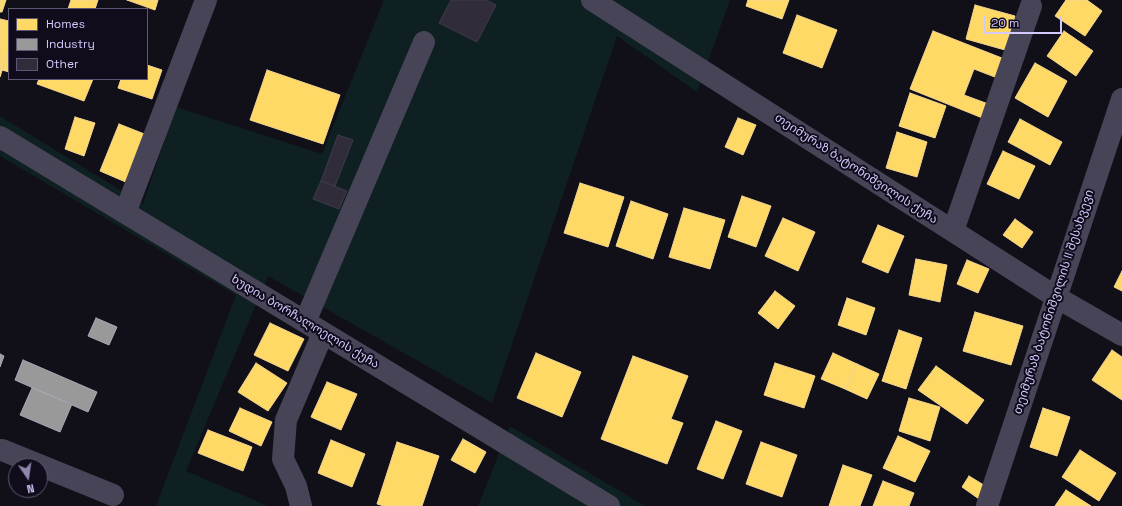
<!DOCTYPE html>
<meta charset="utf-8">
<style>
body{margin:0}
#map{position:relative;width:1122px;height:506px;overflow:hidden;background:#111018;font-family:"Space Grotesk",sans-serif}
canvas{display:block}
.legend{position:absolute;left:8px;top:8px;width:140px;height:72px;box-sizing:border-box;background:#100c1b;border:1px solid #5e5775;margin:0;padding:5px 7px;list-style:none;font-size:12px;color:#d4c8fc}
.legend li{display:flex;align-items:center;gap:8px;height:20px}
.legend b{width:20px;border:1px solid #5e5775}
.north{position:absolute;left:8px;top:458px;width:40px;height:40px;box-sizing:border-box;background:#100c1b;border:1px solid #5e5775;border-radius:50%;rotate:167deg;font-size:11px;font-weight:700;line-height:16px;text-align:center;color:#d4c8fc}
.north::after{content:'';display:block;margin:auto;width:14px;height:18px;background:#9088ac;clip-path:polygon(50% 0,100% 100%,50% 72%,0 100%)}
.scale{position:absolute;left:984px;top:16px;width:78px;height:18px;box-sizing:border-box;border:2px solid #d4c8fc;border-top:0;padding-left:5px;font-size:12px;line-height:14px;white-space:nowrap;color:#d4c8fc;-webkit-text-stroke:3px #100c1b;paint-order:stroke}
</style>
<div id="map">
<canvas width="1122" height="506"></canvas>
<ul class="legend">
<li><b style="height:11px;background:#ffd966"></b>Homes</li>
<li><b style="height:11px;background:#999"></b>Industry</li>
<li><b style="height:11px;background:#302c3a"></b>Other</li>
</ul>
<div class="north">N</div>
<div class="scale">20 m</div>
</div>
<script>
const ctx = document.querySelector('canvas').getContext('2d');
ctx.lineJoin = 'round';
function fillPath(path, color) {
  ctx.fillStyle = color;
  ctx.fill(path, 'evenodd');
}
function shape(rows) {
  const path = new Path2D();
  for (const r of rows) {
    path.moveTo(r[0], r[1]);
    for (let i = 2; i < r.length; i += 2) path.lineTo(r[i], r[i + 1]);
  }
  return path;
}
function strokePath(path, color, width, dash) {
  ctx.strokeStyle = color;
  ctx.lineWidth = width;
  ctx.lineCap = dash ? 'butt' : 'round';
  ctx.setLineDash(dash || []);
  ctx.stroke(path);
}
function label(font, color, halo, rows, align = 'center') {
  ctx.font = font + ' "Space Grotesk","Noto Sans Georgian",sans-serif';
  ctx.lineWidth = 4;
  ctx.setLineDash([]);
  ctx.textBaseline = 'middle';
  ctx.strokeStyle = halo;
  ctx.fillStyle = color;
  for (const [text, x, y, turn = 0] of rows) {
    ctx.save();
    ctx.translate(x, y);
    ctx.rotate((+turn || 0) * Math.PI / 180);
    ctx.textAlign = isNaN(turn) ? turn : align;
    if (halo) ctx.strokeText(text, 0, 0);
    ctx.fillText(text, 0, 0);
    ctx.restore();
  }
}
fillPath(shape([
 [384,0,730,0,697,92,617,36,492,403,268,276,186,471,268,506,156,506,236,295,0,156,0,116,143,204,176,107,322,154],
 [510,426,645,506,478,506]
]), '#0f2022');
const homes = shape([
 [0,0,6,0,2,12,0,12,0,0],
 [71,0,98,0,95,9,68,9,71,0],
 [127,0,158,0,155,10,127,0],
 [748,0,789,0,782,19,746,6,748,0],
 [1066,0,1087,0,1102,11,1085,36,1055,16,1066,0],
 [975,5,1015,16,1005,50,966,39,975,5],
 [797,15,837,30,822,68,783,53,797,15],
 [0,19,9,21,9,48,0,77,0,19],
 [933,31,1007,60,1000,79,974,69,964,95,991,105,985,119,910,89,933,31],
 [1064,31,1093,51,1076,76,1047,56,1064,31],
 [9,48,9,72,2,70,9,48],
 [1035,63,1067,81,1048,117,1015,98,1035,63],
 [147,65,162,70,152,99,118,88,121,79,147,79,147,65],
 [267,70,340,95,323,144,250,120,267,70],
 [39,79,93,79,84,101,37,84,39,79],
 [910,93,946,106,935,138,899,126,910,93],
 [75,117,95,123,84,156,65,149,75,117],
 [738,118,756,125,743,155,725,147,738,118],
 [1020,119,1062,142,1050,165,1008,142,1020,119],
 [119,124,147,135,128,183,100,171,119,124],
 [897,132,927,142,917,177,886,168,897,132],
 [1003,151,1035,166,1019,199,987,184,1003,151],
 [580,183,624,197,608,247,564,233,580,183],
 [742,196,771,206,756,247,728,237,742,196],
 [631,201,668,214,653,259,616,246,631,201],
 [684,208,725,220,710,269,669,257,684,208],
 [783,218,815,232,798,271,765,256,783,218],
 [1015,219,1033,232,1022,248,1003,235,1015,219],
 [878,225,904,236,888,273,862,262,878,225],
 [916,259,947,265,940,302,909,295,916,259],
 [967,260,989,269,978,293,957,284,967,260],
 [1122,271,1122,291,1114,287,1122,271],
 [775,291,795,306,778,329,758,313,775,291],
 [847,298,875,308,866,335,838,325,847,298],
 [975,312,1023,326,1011,365,963,351,975,312],
 [270,323,304,339,288,371,254,355,270,323],
 [899,330,922,338,906,389,882,381,899,330],
 [1112,350,1122,357,1122,400,1092,380,1112,350],
 [536,353,581,372,562,417,517,398,536,353],
 [833,353,857,364,845,389,821,379,833,353],
 [633,356,688,376,671,419,683,423,667,464,601,439,633,356],
 [256,363,287,383,268,411,238,392,256,363],
 [775,363,815,376,804,408,764,395,775,363],
 [857,364,879,374,867,399,845,389,857,364],
 [936,366,984,400,967,424,918,390,936,366],
 [327,382,357,394,341,430,311,417,327,382],
 [909,398,940,407,930,441,899,431,909,398],
 [240,408,272,422,261,446,229,431,240,408],
 [1043,408,1070,417,1057,456,1030,447,1043,408],
 [716,421,742,431,723,479,697,469,716,421],
 [208,430,252,447,243,471,198,453,208,430],
 [898,436,930,451,915,482,883,468,898,436],
 [463,439,486,452,475,473,451,460,463,439],
 [331,440,365,454,352,487,318,473,331,440],
 [397,442,439,456,422,506,384,506,377,504,397,442],
 [761,442,797,455,782,497,746,484,761,442],
 [1080,450,1116,473,1099,501,1062,477,1080,450],
 [843,465,872,475,860,506,829,506,843,465],
 [969,476,987,487,979,499,962,487,969,476],
 [883,481,914,493,909,506,873,506,883,481],
 [1066,490,1091,506,1055,506,1066,490]
]);
fillPath(homes, '#ffd966');
strokePath(homes, '#f2d493', 1);
const industry = shape([
 [96,318,117,327,109,345,88,336,96,318],
 [0,354,4,356,0,367,0,354],
 [23,360,97,392,88,412,15,380,23,360],
 [32,388,72,404,60,432,20,415,32,388]
]);
fillPath(industry, '#999');
strokePath(industry, '#aba7b7', 1);
const building = shape([
 [451,0,486,0,496,5,477,42,439,23,451,0],
 [338,135,353,140,335,186,321,181,338,135],
 [321,181,347,191,339,209,313,199,321,181]
]);
fillPath(building, '#302c3a');
strokePath(building, '#3f3a4c', 1);
strokePath(shape([
 [592,0,1056,297,1122,335],
 [0,137,609,506],
 [125,213,206,0],
 [953,231,1031,6],
 [305,322,424,42],
 [0,450,2,450,113,495],
 [301,506,296,486,283,459,286,420,323,333],
 [987,506,1122,99]
]), '#474458', 22);
label('12px', '#d4c8fc', '#100c1b', [
 ["თეიმურაზ ბატონიშვილის ქუჩა",856,169,33],
 ["თეიმურაზ ბატონიშვილის II შესახვევი",1054,302,-72],
 ["ხუდია ბორჩალოელის ქუჩა",305,322,31]
]);
</script>
